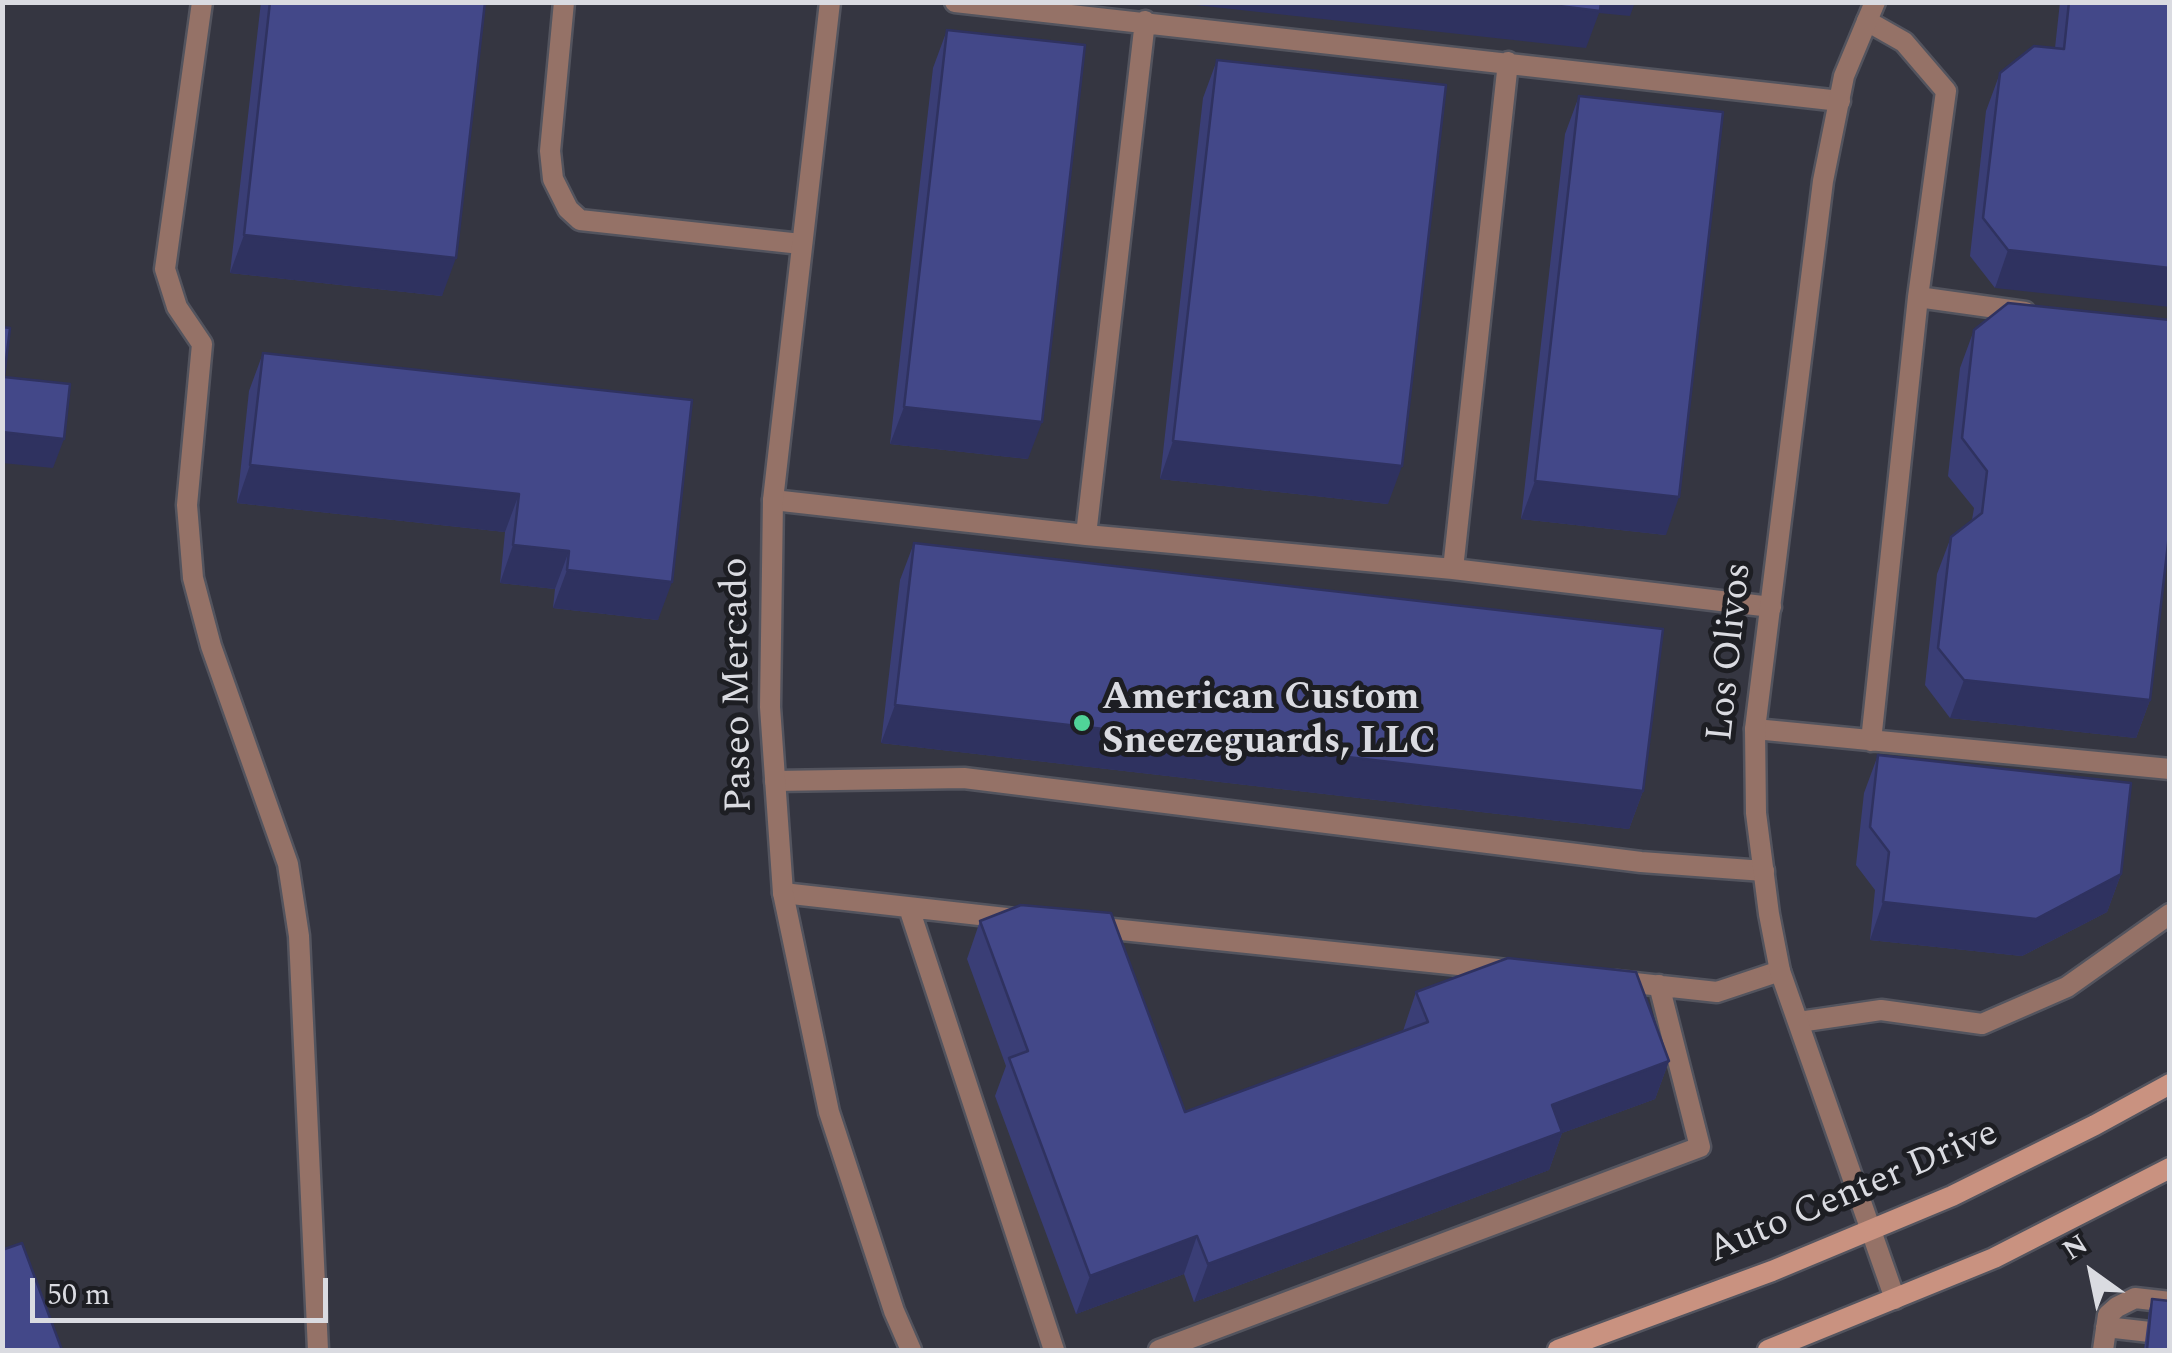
<!DOCTYPE html>
<style>
body{margin:0}
#map{position:relative;width:2172px;height:1353px;overflow:hidden;background:#353641;font-family:Spectral,serif}
canvas{display:block}
.frame{position:absolute;inset:0;border:5px solid #dadbe1;pointer-events:none}
.north{position:absolute;left:2042px;top:1223px;width:100px;height:100px;-webkit-text-stroke:8px #1d1e23;paint-order:stroke;rotate:327deg;font-size:28px;font-weight:700;line-height:40px;text-align:center;color:#dadbe1}
.north::after{content:'';display:block;margin:auto;width:35px;height:45px;background:#dadbe1;clip-path:polygon(50% 0,100% 100%,50% 72%,0 100%)}
.scale{position:absolute;left:30px;top:1278px;width:298px;height:45px;box-sizing:border-box;border:5px solid #dadbe1;border-top:0;padding-left:12px;font-size:30px;line-height:35px;white-space:nowrap;color:#dadbe1;-webkit-text-stroke:8px #1d1e23;paint-order:stroke}
</style>
<div id="map">
<canvas width="2172" height="1353"></canvas>
<div class="frame"></div>
<div class="north">N</div>
<div class="scale">50 m</div>
</div>
<script>
const ctx = document.querySelector('canvas').getContext('2d');
ctx.lineJoin = 'round';
function shape(rows) {
  const path = new Path2D();
  for (const r of rows) {
    path.moveTo(r[0], r[1]);
    for (let i = 2; i < r.length; i += 2) path.lineTo(r[i], r[i + 1]);
  }
  return path;
}
function strokePath(path, color, width, dash) {
  ctx.strokeStyle = color;
  ctx.lineWidth = width;
  ctx.lineCap = dash ? 'butt' : 'round';
  ctx.setLineDash(dash || []);
  ctx.stroke(path);
}
function fillPath(path, color) {
  ctx.fillStyle = color;
  ctx.fill(path, 'evenodd');
}
function label(font, color, halo, rows, align = 'center') {
  ctx.font = font + ' Spectral,serif';
  ctx.lineWidth = 10;
  ctx.setLineDash([]);
  ctx.textBaseline = 'middle';
  ctx.strokeStyle = halo;
  ctx.fillStyle = color;
  for (const [text, x, y, turn = 0] of rows) {
    ctx.save();
    ctx.translate(x, y);
    ctx.rotate((+turn || 0) * Math.PI / 180);
    ctx.textAlign = isNaN(turn) ? turn : align;
    if (halo) ctx.strokeText(text, 0, 0);
    ctx.fillText(text, 0, 0);
    ctx.restore();
  }
}
const lane = shape([
 [202,2,165,269,177,307,202,344,187,505,193,578,211,646,288,864,299,936,318,1350],
 [564,2,550,151,553,179,568,209,580,220,801,244],
 [955,2,1840,101],
 [1867,21,1904,42,1946,91,1918,297,1871,741],
 [1918,297,2025,312],
 [773,500,1086,535,1453,569,1771,607],
 [1086,535,1145,21],
 [1453,569,1508,62],
 [1755,729,2170,769],
 [775,781,964,778,1641,862,1764,871],
 [783,893,1015,919],
 [909,908,1054,1350],
 [1093,927,1507,970],
 [1616,981,1717,992,1780,971],
 [1799,1022,1881,1010,1982,1024,2067,987,2170,914],
 [2106,1327,2150,1332],
 [1159,1350,1700,1147,1659,985],
 [2103,1350,2108,1315,2117,1307,2135,1298,2170,1302]
]);
const street = shape([
 [830,2,773,500,770,707,783,893,829,1112,894,1311,911,1350],
 [1875,2,1844,76,1823,181,1755,729,1756,813,1769,914,1780,971,1895,1299]
]);
const secondary = shape([
 [1558,1350,1772,1271,1952,1196,2095,1125,2170,1084],
 [1768,1350,1994,1258,2170,1168]
]);
strokePath(lane, '#53545e', 25);
strokePath(street, '#53545e', 25);
strokePath(secondary, '#53545e', 25);
strokePath(lane, '#957267', 20);
strokePath(street, '#957267', 20);
strokePath(secondary, '#c99280', 20);
fillPath(shape([
 [261,2,485,2,442,296,230,273],
 [2060,2,2170,2,1995,288,1970,256,1986,111,2000,73,2055,48],
 [947,30,1028,459,890,444,933,68],
 [1217,60,1388,504,1160,479,1203,98],
 [1579,96,1666,535,1521,519,1565,134],
 [1974,330,2150,700,2136,738,1950,718,1925,685,1937,574,1951,537,1972,520,1974,508,1948,476,1960,368],
 [263,353,692,400,658,620,553,608,555,589,500,583,505,532,237,503,249,391],
 [914,543,1643,791,1629,829,881,743,900,580],
 [1878,755,2121,874,2107,912,2022,956,1870,940,1875,890,1856,865,1864,793],
 [980,921,1185,1112,1403,1031,1416,992,1669,1061,1655,1099,1562,1133,1549,1170,1194,1302,1184,1274,1076,1314,995,1096,1006,1066,967,959],
 [2152,1299,2170,1350,2144,1350,2149,1310]
]), '#3a3e76');
fillPath(shape([
 [1168,2,1635,2,1630,16,1599,13,1586,48],
 [244,235,456,258,442,296,230,273],
 [2008,250,2170,268,2170,307,1995,288],
 [904,407,1042,422,1028,459,890,444],
 [2,432,64,439,53,468,2,463],
 [1173,441,1402,466,1388,504,1160,479],
 [250,465,519,494,505,532,237,503],
 [1535,481,1679,497,1666,535,1521,519],
 [513,545,569,551,555,589,500,583],
 [567,570,672,582,658,620,553,608],
 [1964,680,2150,700,2136,738,1950,718],
 [895,705,1643,791,1629,829,881,743],
 [2121,874,2107,912,2022,956,1870,940,1883,902],
 [1669,1061,1655,1099,1562,1133,1549,1170,1194,1302,1208,1264,1552,1105],
 [1197,1236,1184,1274,1076,1314,1090,1276]
]), '#2f3260');
const building = shape([
 [270,2,485,2,456,258,244,235,270,2],
 [1527,2,1601,2,1600,11,1527,2],
 [2069,2,2170,2,2170,268,2008,250,1983,218,2000,73,2034,46,2064,49,2069,2],
 [947,30,1085,45,1042,422,904,407,947,30],
 [1217,60,1446,85,1402,466,1173,441,1217,60],
 [1579,96,1723,112,1679,497,1535,481,1579,96],
 [2008,303,2170,320,2170,526,2150,700,1964,680,1938,648,1951,537,1982,513,1987,471,1962,438,1974,330,2008,303],
 [2,327,10,328,4,377,70,384,64,439,2,432,2,327],
 [263,353,692,400,672,582,567,570,569,551,513,545,519,494,250,465,263,353],
 [914,543,1663,629,1643,791,895,705,914,543],
 [1878,755,2131,783,2121,874,2036,919,1883,902,1889,852,1870,827,1878,755],
 [1021,905,1111,913,1185,1112,1428,1022,1416,992,1508,958,1636,972,1669,1061,1552,1105,1562,1132,1208,1264,1197,1236,1090,1276,1009,1058,1028,1051,980,921,1021,905],
 [22,1243,62,1350,2,1350,2,1250,22,1243],
 [2152,1299,2170,1301,2170,1350,2147,1350,2152,1299]
]);
fillPath(building, '#434889');
strokePath(building, '#2f3260', 2.5);
for (const [x, y, r, color] of [
 [1082,723,10,"#50d398"]
]) {
  const dot = new Path2D();
  dot.arc(x, y, r, 0, 2 * Math.PI);
  ctx.fillStyle = color;
  ctx.fill(dot);
  strokePath(dot, '#1d1e23', 4);
}
label('38px', '#dadbe1', '#1d1e23', [
 ["Los Olivos",1732,652,-84],
 ["Paseo Mercado",740,685,-91],
 ["Auto Center Drive",1854,1194,-23]
]);
label('bold 38px', '#dadbe1', '#1d1e23', [
 ["American Custom",1102,701],
 ["Sneezeguards, LLC",1102,745]
], 'left');
</script>
